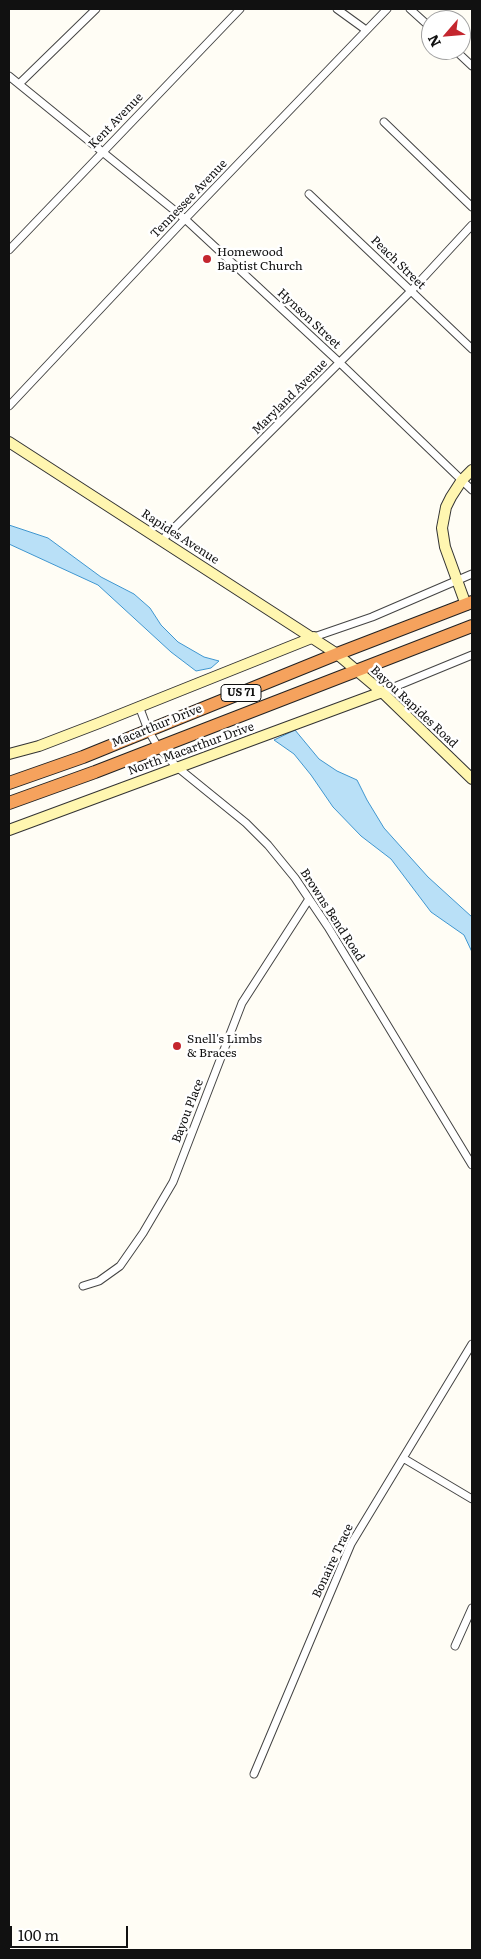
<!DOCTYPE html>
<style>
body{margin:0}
#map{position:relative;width:481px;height:1959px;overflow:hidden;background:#fffdf5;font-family:Literata,serif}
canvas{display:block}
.frame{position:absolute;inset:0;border:10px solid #111;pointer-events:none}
.north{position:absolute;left:421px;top:10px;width:50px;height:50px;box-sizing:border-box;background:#fff;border:1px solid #a0a0a0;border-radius:50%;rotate:243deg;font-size:14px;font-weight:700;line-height:20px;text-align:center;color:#111}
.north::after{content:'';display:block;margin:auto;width:18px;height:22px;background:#c4262e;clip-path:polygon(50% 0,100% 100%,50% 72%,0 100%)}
.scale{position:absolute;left:10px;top:1926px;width:118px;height:22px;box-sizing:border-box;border:2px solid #111;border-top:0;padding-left:6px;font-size:15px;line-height:18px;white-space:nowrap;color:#111;-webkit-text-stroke:4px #fff;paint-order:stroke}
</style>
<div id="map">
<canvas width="481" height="1959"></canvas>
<div class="frame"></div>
<div class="north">N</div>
<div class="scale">100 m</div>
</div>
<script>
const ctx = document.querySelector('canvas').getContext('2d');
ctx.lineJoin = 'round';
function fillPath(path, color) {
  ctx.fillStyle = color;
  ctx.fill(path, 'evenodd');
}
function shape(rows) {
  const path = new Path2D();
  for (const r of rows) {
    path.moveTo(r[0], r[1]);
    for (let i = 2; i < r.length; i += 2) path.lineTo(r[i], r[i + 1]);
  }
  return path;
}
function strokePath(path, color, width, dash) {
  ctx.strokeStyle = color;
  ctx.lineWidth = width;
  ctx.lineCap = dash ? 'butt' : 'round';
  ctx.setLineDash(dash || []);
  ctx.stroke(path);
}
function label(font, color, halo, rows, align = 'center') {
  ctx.font = font + ' Literata,serif';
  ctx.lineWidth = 5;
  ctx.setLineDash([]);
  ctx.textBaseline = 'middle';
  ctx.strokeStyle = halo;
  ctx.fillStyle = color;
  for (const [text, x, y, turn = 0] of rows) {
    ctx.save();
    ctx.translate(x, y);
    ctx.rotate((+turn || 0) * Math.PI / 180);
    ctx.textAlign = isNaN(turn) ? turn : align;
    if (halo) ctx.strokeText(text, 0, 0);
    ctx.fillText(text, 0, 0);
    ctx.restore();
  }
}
const water = shape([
 [9,525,48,538,101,577,134,594,150,608,161,625,178,642,204,657,219,661,211,668,196,671,171,652,98,585,9,544,9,525],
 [295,730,319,759,337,771,357,780,367,800,384,828,428,877,472,917,472,952,464,935,431,912,391,859,361,836,333,807,311,775,294,754,274,740,295,730]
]);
fillPath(water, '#b9e0f7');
strokePath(water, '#3f96cf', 1);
const street = shape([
 [337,9,366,30],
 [410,9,431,28],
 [455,50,472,66],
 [9,76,185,219,340,363,472,490],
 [19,84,96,9],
 [384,122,472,207],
 [309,194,472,349],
 [9,250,240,9],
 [9,406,185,219,387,9],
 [162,540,411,291,472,225],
 [314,637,372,617,472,574],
 [382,692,472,655],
 [139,706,148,730,158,747,177,767,246,823,268,845,295,878,328,927,472,1165],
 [83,1286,99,1281,120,1266,143,1233,173,1182,242,1003,309,899],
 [403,1458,472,1499],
 [455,1646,472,1608],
 [254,1774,351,1544,472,1344]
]);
const secondary = shape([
 [9,442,337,654,382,692,472,779],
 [466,605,445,547,442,528,446,507,451,497,462,480,472,470],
 [9,754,39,746,99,723,314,637],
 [9,830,382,692]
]);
const highway = shape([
 [9,783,83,757,337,654,472,602],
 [9,803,95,772,472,626]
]);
strokePath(street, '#444', 9);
strokePath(secondary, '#333', 12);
strokePath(highway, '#222', 14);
strokePath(street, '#fff', 7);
strokePath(secondary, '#fff6b0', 10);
strokePath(highway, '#f5a25d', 12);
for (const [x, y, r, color] of [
 [207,259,5,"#c4262e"],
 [177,1046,5,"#c4262e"]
]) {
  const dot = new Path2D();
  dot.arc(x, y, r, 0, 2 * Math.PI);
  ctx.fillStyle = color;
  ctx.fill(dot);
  strokePath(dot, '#fff', 2);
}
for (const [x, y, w] of [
 [241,693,40]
]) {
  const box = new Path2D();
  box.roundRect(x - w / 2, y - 8.5, w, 17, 4);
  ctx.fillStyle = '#fff';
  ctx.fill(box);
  strokePath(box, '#111', 1);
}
label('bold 11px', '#111', null, [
 ["US 71",241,693]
]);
label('12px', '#111', '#fff', [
 ["Kent Avenue",116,121,-46],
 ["Tennessee Avenue",189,199,-46],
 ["Peach Street",398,263,44],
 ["Hynson Street",309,319,43],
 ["Maryland Avenue",290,397,-45],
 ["Rapides Avenue",180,537,33],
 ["Bayou Rapides Road",414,707,43],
 ["Macarthur Drive",157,726,-22],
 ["North Macarthur Drive",191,749,-20],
 ["Browns Bend Road",332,915,57],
 ["Bayou Place",188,1111,-69],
 ["Bonaire Trace",333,1561,-65]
]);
label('12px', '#111', '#fff', [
 ["Homewood",217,252],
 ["Baptist Church",217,266],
 ["Snell's Limbs",187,1039],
 ["& Braces",187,1053]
], 'left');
</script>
